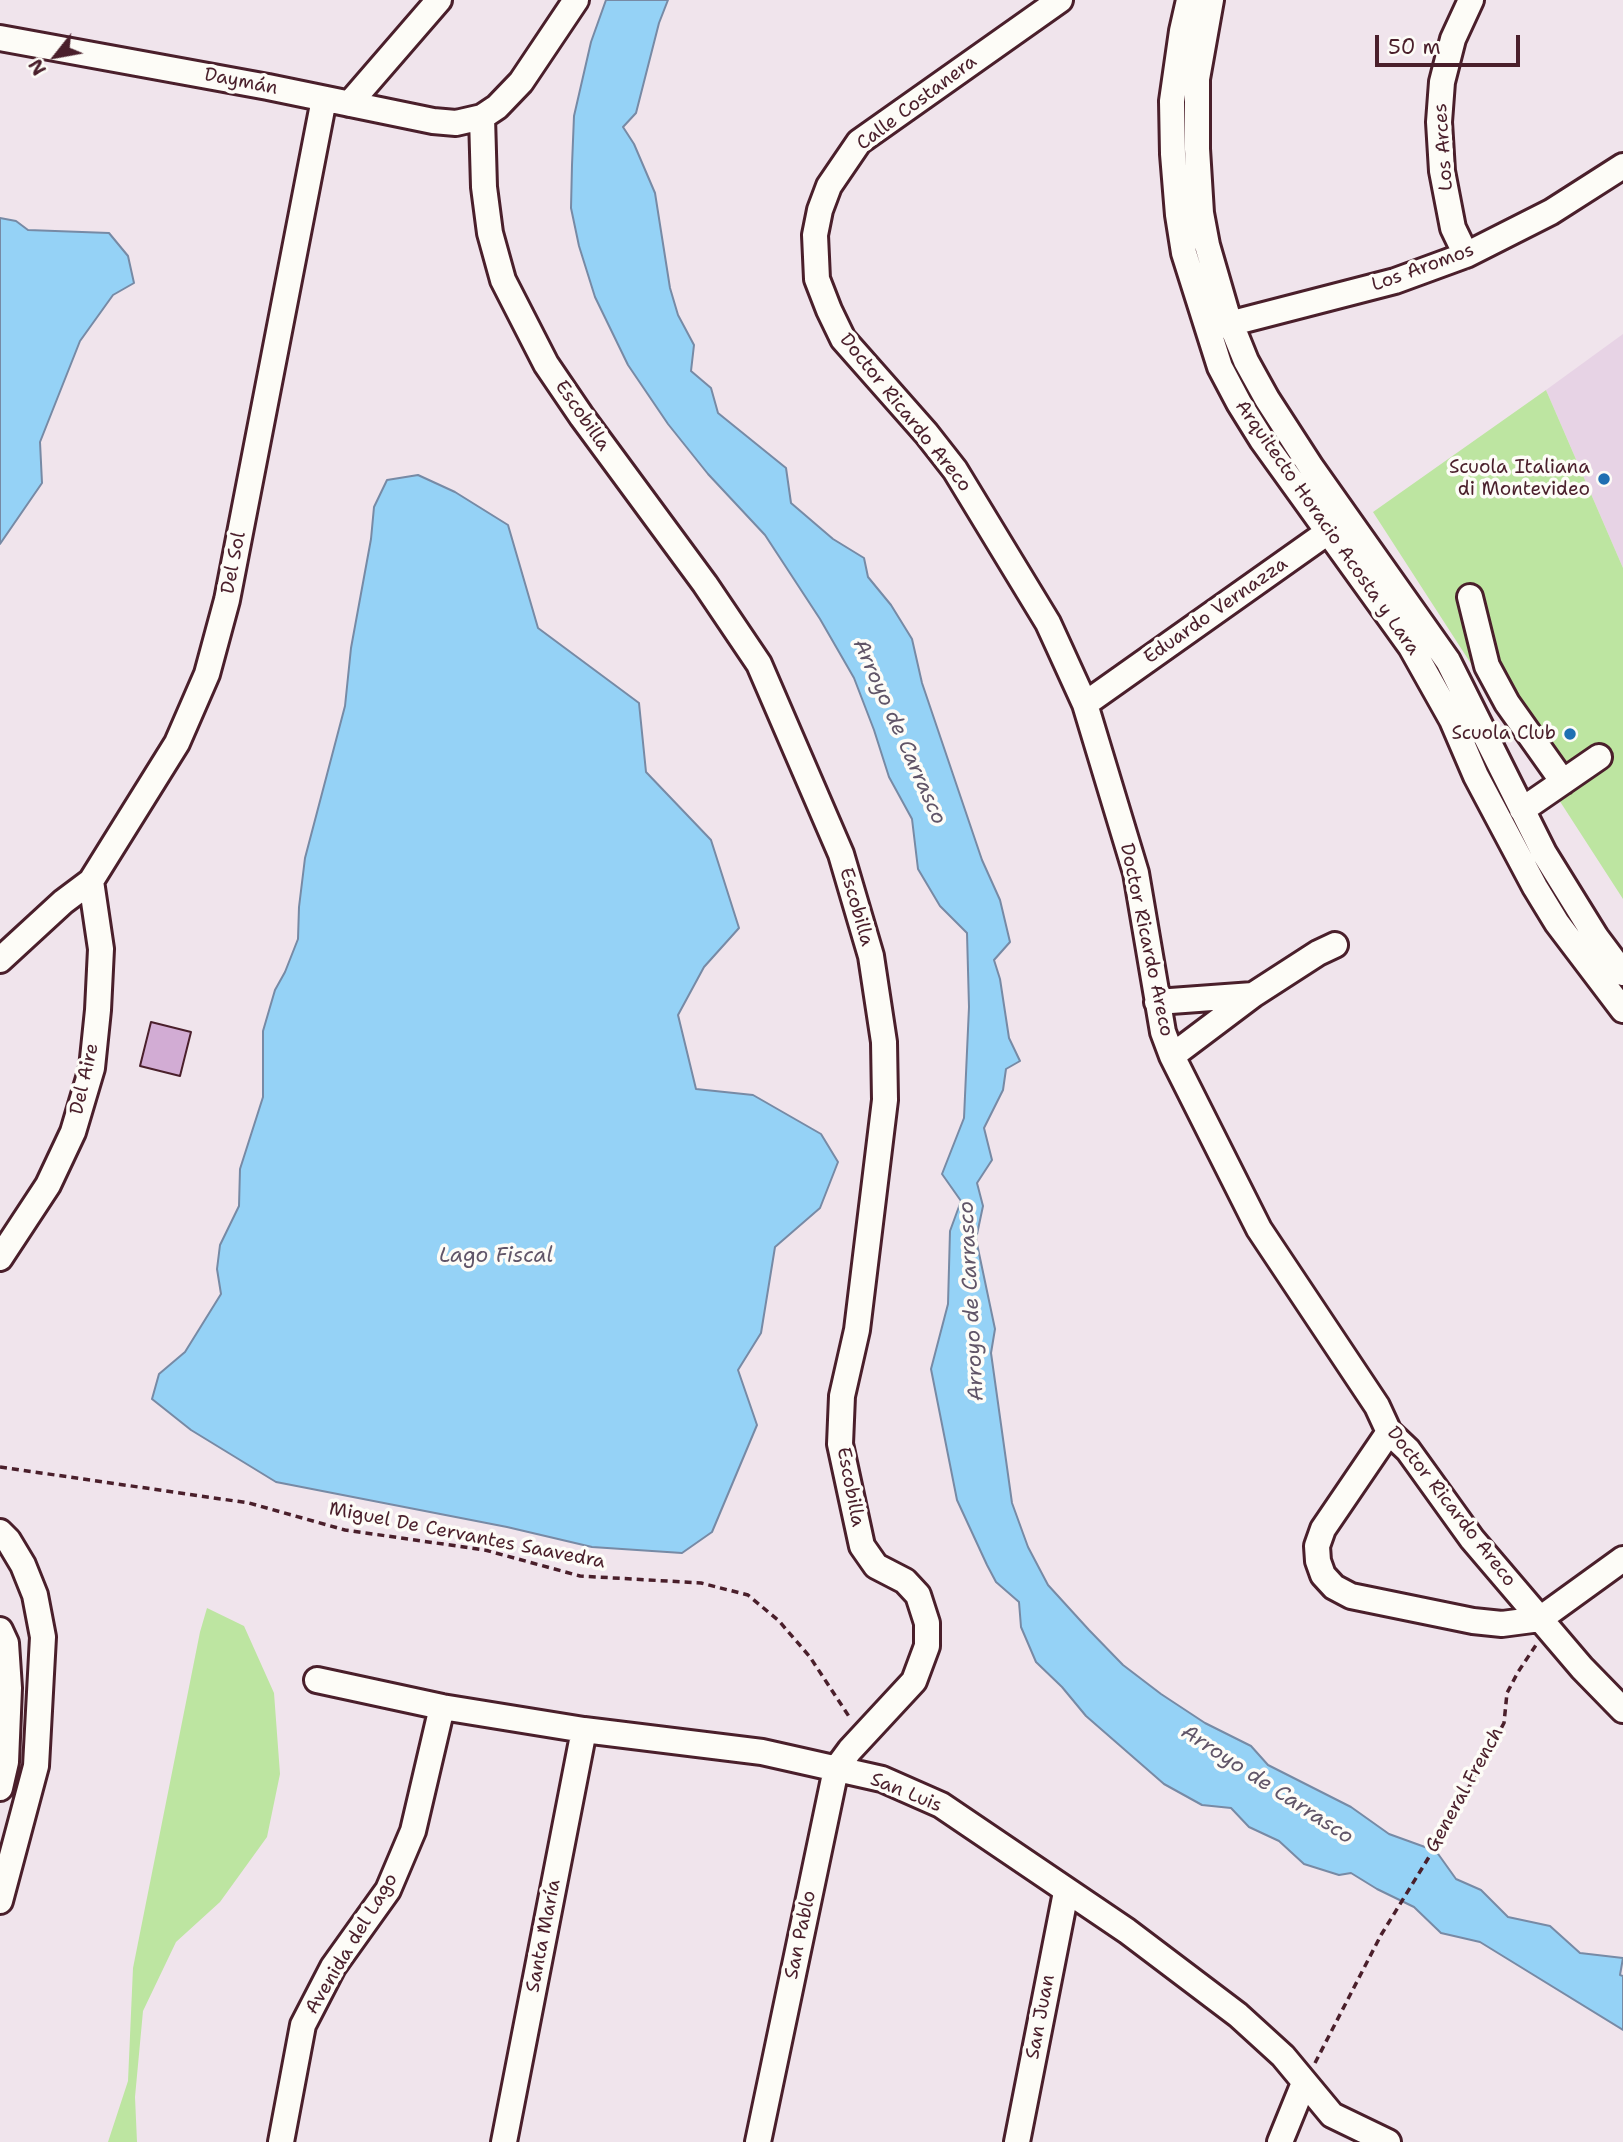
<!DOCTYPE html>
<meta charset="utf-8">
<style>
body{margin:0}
#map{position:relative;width:1623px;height:2142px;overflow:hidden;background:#f0e4ec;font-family:"Shantell Sans",sans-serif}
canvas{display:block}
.north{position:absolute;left:21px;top:21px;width:70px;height:70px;-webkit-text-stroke:5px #fdfcf7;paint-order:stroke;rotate:239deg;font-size:19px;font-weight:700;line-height:28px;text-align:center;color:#4a1f2b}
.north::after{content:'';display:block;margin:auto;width:24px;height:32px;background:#4a1f2b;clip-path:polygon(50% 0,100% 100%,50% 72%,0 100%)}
.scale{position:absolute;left:1375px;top:35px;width:145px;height:32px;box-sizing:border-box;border:4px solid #4a1f2b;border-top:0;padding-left:9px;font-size:21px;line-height:24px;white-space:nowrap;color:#4a1f2b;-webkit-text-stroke:5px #fdfcf7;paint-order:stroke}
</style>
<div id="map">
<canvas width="1623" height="2142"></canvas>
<div class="north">N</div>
<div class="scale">50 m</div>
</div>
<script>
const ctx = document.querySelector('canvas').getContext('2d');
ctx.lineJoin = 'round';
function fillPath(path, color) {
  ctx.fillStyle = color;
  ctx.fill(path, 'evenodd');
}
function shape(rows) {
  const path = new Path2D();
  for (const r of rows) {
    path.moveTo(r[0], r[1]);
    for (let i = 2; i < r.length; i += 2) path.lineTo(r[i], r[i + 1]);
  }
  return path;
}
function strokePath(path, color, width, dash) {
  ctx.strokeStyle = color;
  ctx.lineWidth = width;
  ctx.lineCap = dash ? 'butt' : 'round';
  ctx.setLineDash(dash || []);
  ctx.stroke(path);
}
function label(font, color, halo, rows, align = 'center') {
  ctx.font = font + ' "Shantell Sans",sans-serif';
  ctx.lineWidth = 7;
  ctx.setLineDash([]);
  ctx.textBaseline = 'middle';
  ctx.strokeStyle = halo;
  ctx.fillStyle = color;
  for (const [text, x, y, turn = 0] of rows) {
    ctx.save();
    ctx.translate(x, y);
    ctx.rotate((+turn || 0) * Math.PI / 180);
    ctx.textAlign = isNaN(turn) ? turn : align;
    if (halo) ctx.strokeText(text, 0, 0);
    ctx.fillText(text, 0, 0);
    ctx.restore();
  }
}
fillPath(shape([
 [1623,334,1623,568,1546,390]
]), '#e7d3e5');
fillPath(shape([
 [1546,390,1623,568,1623,899,1373,512],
 [207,1608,244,1626,274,1693,280,1774,267,1837,220,1902,176,1942,143,2011,135,2097,137,2142,108,2142,128,2081,133,1968,200,1632]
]), '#bde5a1');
const water = shape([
 [606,0,668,0,659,23,636,113,623,127,634,144,655,193,670,288,678,315,694,345,691,371,711,388,718,413,786,468,791,503,833,539,864,558,868,577,891,605,912,639,922,683,982,860,1000,900,1010,942,994,960,1000,979,1009,1038,1020,1061,1006,1069,1003,1090,984,1128,992,1160,977,1183,983,1206,976,1239,995,1329,991,1353,1012,1503,1028,1547,1048,1585,1089,1630,1123,1665,1161,1694,1205,1723,1251,1746,1268,1765,1351,1807,1389,1834,1436,1851,1456,1879,1481,1890,1508,1917,1550,1926,1580,1953,1623,1958,1620,1975,1623,1976,1623,2030,1480,1942,1441,1933,1414,1907,1377,1889,1351,1873,1339,1875,1304,1864,1279,1841,1249,1827,1231,1808,1202,1805,1164,1784,1086,1716,1062,1687,1036,1662,1021,1627,1019,1602,996,1582,987,1565,957,1500,931,1369,948,1304,950,1231,961,1201,942,1174,964,1118,969,1007,967,933,940,906,918,869,912,819,889,777,874,730,854,678,820,619,765,535,708,474,668,424,628,365,595,297,579,246,571,208,572,165,574,116,591,42,606,0],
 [0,218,16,221,28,230,109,233,128,256,134,283,113,295,80,341,40,442,42,483,0,544,0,218],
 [418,475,455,492,508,525,538,628,639,703,646,772,711,840,739,928,704,967,678,1015,696,1089,753,1095,821,1134,838,1162,820,1208,775,1247,761,1333,738,1370,757,1425,712,1532,682,1553,592,1547,507,1527,276,1482,191,1430,152,1399,159,1374,185,1352,221,1294,217,1269,220,1245,239,1206,240,1169,263,1097,263,1031,275,990,285,972,298,939,299,907,305,858,345,706,351,648,371,539,374,507,387,480,418,475]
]);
fillPath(water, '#95d2f6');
strokePath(water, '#778aa5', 2);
const building = shape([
 [151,1022,191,1032,180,1076,140,1066,151,1022]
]);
fillPath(building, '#d2acd4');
strokePath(building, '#4a1f2b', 2);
const minor = shape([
 [1060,0,859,142,829,186,820,210,815,235,817,279,829,310,843,339,926,433,955,470,1048,623,1059,647,1085,704,1136,873,1163,1032,1172,1056,1259,1229,1377,1406,1389,1432,1408,1450,1472,1539,1582,1668,1623,1710],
 [1189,0,1182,31,1172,101,1173,154,1178,215,1184,253,1220,367,1239,403,1262,440,1411,647,1452,720,1476,776,1535,887,1557,923,1623,1010],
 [1211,0,1197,79,1197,149,1201,213,1207,245,1227,314,1246,361,1267,399,1311,467,1448,661,1544,853,1596,937,1623,973],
 [0,38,268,87,433,121,456,123,482,117,497,107,521,82,576,0],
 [349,104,439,0],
 [482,117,484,187,490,233,503,280,546,364,582,417,705,584,759,664,841,854,871,956,884,1042,885,1100,857,1330,842,1396,840,1444,862,1546,876,1566,905,1581,918,1595,927,1623,927,1646,914,1681,850,1750,836,1769,758,2142],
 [1466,255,1453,228,1442,171,1439,122,1442,82,1453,39,1471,0],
 [1217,327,1395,281,1466,255,1551,212,1623,166],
 [1470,597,1487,666,1507,703,1563,782],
 [1085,704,1342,522],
 [1522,810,1599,757],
 [0,960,63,902,91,881,177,743,207,674,227,600,324,99],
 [1157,1002,1253,995],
 [1172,1056,1253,995,1318,953,1335,945],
 [0,1258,48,1185,73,1132,92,1068,98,1010,101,949,91,881],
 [1389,1432,1323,1529,1317,1546,1318,1561,1323,1575,1334,1587,1351,1596,1473,1621,1502,1624,1540,1619,1623,1559],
 [0,1532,8,1540,23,1565,35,1595,43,1637,36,1766,0,1901],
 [0,1630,6,1643,9,1688,6,1762,0,1788],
 [317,1680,442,1707,584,1730,762,1752,882,1779,941,1805,1127,1931,1238,2015,1283,2056,1332,2115,1388,2142],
 [281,2142,303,2025,333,1967,388,1890,413,1831,442,1707],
 [504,2142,584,1730],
 [1017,2142,1066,1892],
 [1280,2142,1304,2083]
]);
strokePath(minor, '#4a1f2b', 30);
strokePath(shape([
 [0,1467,249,1503,345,1530,485,1550,580,1576,701,1583,748,1595,779,1621,810,1657,850,1718],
 [1315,2063,1381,1935,1445,1831,1504,1723,1507,1693,1518,1672,1536,1645]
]), '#4a1f2b', 3.5, [7, 5]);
strokePath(minor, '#fdfcf7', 24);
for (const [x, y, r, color] of [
 [1604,479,7,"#1f6fb2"],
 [1570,734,7,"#1f6fb2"]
]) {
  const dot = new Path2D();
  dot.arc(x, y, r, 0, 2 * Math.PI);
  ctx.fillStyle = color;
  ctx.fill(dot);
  strokePath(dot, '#fdfcf7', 2.5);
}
label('19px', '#4a1f2b', '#fdfcf7', [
 ["Daymán",241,82,11],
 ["Calle Costanera",917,103,-37],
 ["Los Arces",1444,147,-94],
 ["Los Aromos",1423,268,-20],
 ["Doctor Ricardo Areco",905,413,51],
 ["Escobilla",582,416,55],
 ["Arquitecto Horacio Acosta y Lara",1327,528,55],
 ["Del Sol",234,563,-79],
 ["Eduardo Vernazza",1216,611,-35],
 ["Escobilla",856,907,74],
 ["Doctor Ricardo Areco",1146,940,78],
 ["Del Aire",85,1079,-77],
 ["Escobilla",850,1487,79],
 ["Doctor Ricardo Areco",1451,1507,52],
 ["Miguel De Cervantes Saavedra",467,1536,11],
 ["General French",1465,1790,-61],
 ["San Luis",906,1793,22],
 ["San Pablo",801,1935,-78],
 ["Santa María",544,1936,-79],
 ["Avenida del Lago",352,1944,-59],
 ["San Juan",1041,2017,-79]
]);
label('19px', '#4a1f2b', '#fdfcf7', [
 ["Scuola Italiana",1590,468],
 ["di Montevideo",1590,490],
 ["Scuola Club",1556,734]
], 'right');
label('italic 21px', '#605568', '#fdfcf7', [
 ["Arroyo de Carrasco",899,732,66],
 ["Lago Fiscal",496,1257],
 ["Arroyo de Carrasco",972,1301,-93],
 ["Arroyo de Carrasco",1267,1785,33]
]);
</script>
